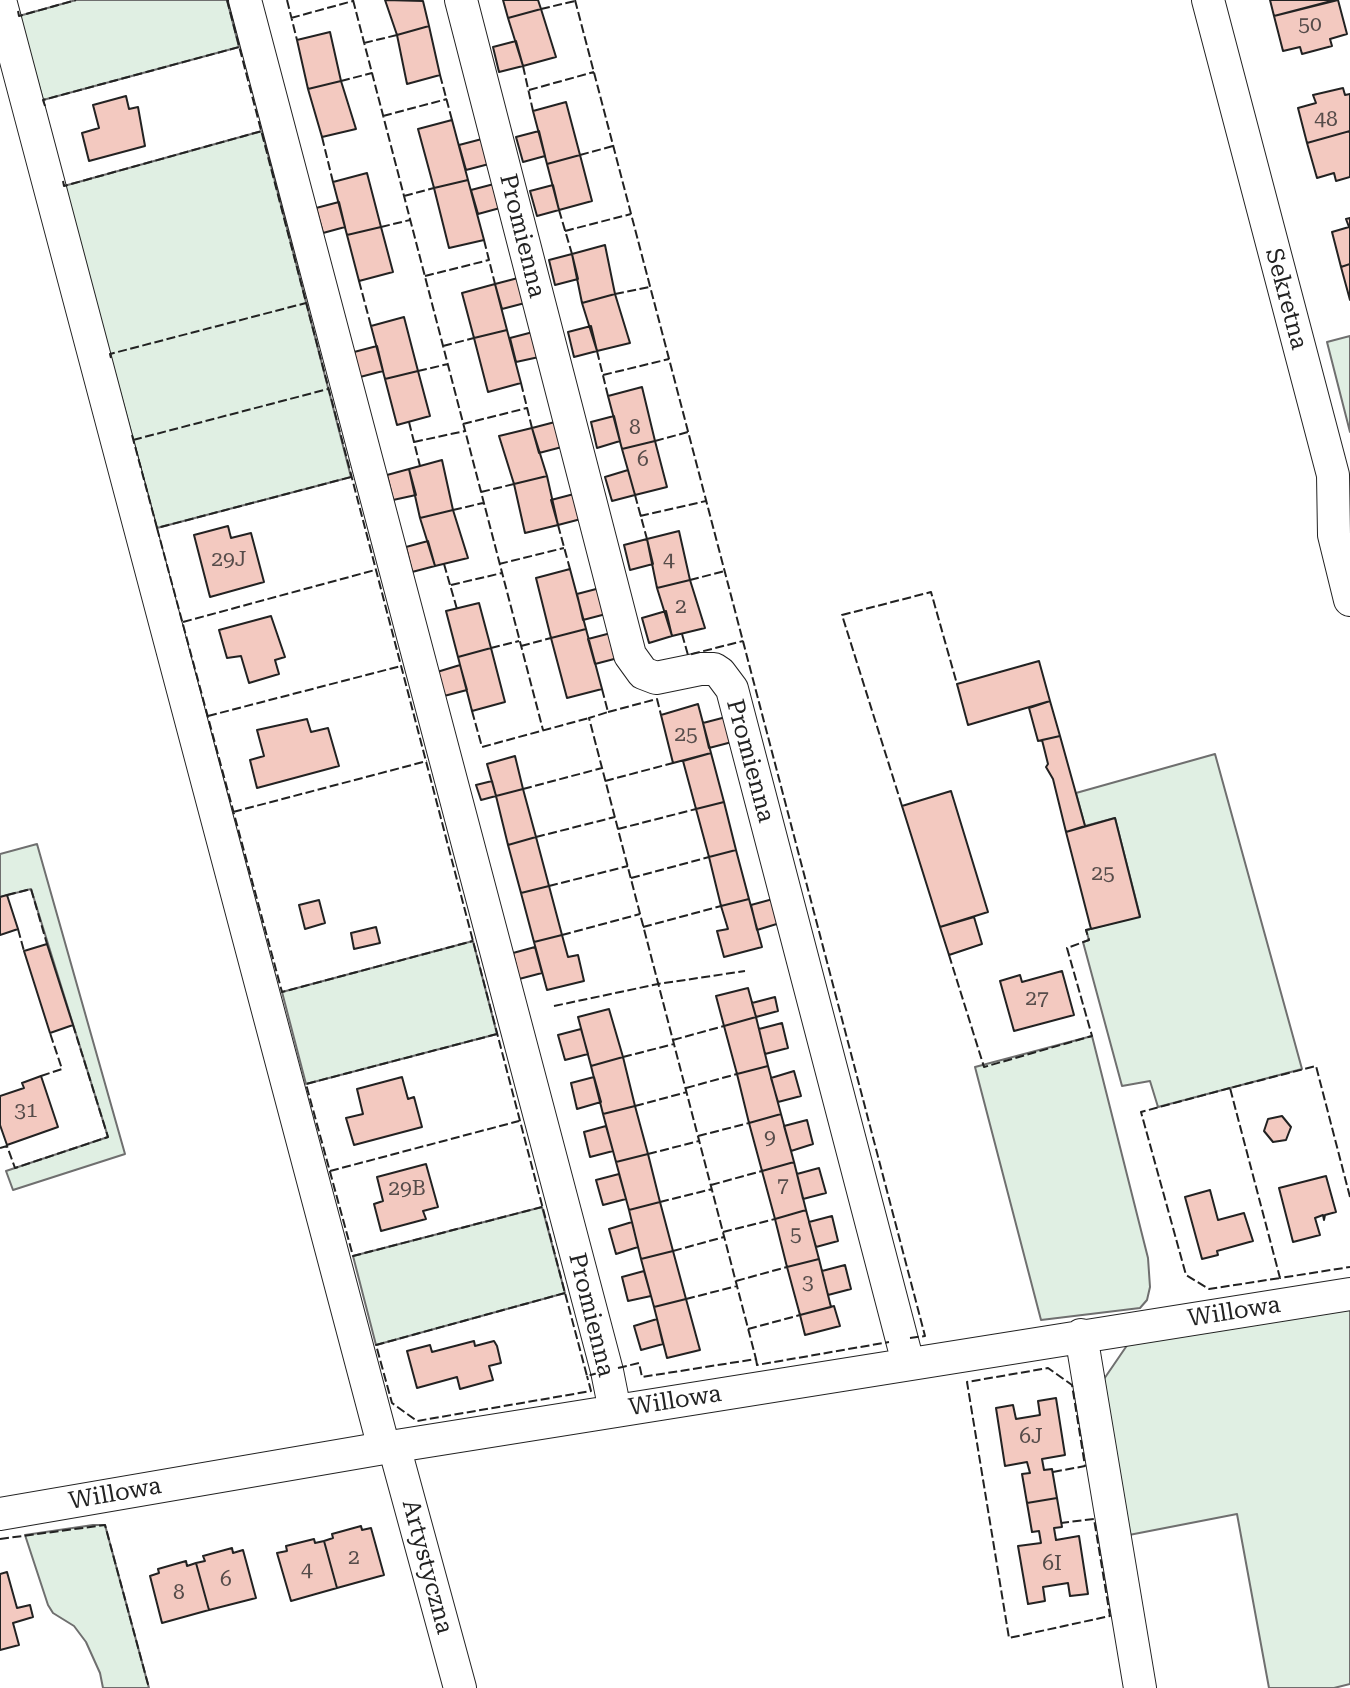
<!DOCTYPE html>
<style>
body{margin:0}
canvas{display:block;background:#fff}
</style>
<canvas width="1350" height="1688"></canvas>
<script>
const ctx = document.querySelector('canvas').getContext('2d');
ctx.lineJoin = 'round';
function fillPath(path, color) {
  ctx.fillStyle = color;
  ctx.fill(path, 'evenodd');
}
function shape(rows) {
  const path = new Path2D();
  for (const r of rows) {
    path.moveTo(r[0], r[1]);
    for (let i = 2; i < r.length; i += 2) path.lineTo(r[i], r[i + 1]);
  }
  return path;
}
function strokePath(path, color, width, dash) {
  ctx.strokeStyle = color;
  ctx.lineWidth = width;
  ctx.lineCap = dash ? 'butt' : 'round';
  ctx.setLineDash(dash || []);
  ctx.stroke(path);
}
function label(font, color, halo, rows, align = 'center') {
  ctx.font = font + ' "Roboto Serif",serif';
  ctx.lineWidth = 5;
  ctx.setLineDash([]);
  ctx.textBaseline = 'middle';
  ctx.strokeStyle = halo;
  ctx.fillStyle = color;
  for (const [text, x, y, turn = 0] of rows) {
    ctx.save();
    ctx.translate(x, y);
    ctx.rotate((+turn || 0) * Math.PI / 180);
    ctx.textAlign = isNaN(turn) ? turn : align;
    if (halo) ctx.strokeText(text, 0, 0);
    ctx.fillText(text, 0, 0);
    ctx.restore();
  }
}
const green = shape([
 [76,0,227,0,239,47,43,100,19,16,76,0],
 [262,131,351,477,157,528,64,186,262,131],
 [1350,336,1350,432,1327,342,1350,336],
 [1215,754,1302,1069,1158,1107,1150,1081,1122,1086,1083,942,1089,940,1086,930,1140,916,1115,818,1085,826,1076,793,1215,754],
 [37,844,125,1154,13,1190,6,1171,108,1137,31,889,0,897,0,854,37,844],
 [473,941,497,1034,306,1084,282,992,473,941],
 [1092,1036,1148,1258,1150,1287,1147,1300,1140,1308,1041,1320,975,1067,1092,1036],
 [542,1207,565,1293,376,1345,353,1256,542,1207],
 [1350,1305,1350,1684,1334,1688,1269,1688,1237,1514,1129,1535,1104,1379,1130,1341,1350,1305],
 [93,1525,105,1525,149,1688,103,1688,100,1673,86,1642,74,1626,53,1613,48,1605,25,1535,93,1525]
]);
fillPath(green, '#e0efe3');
strokePath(green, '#6f6f6f', 2);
const building = shape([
 [385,0,423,1,429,26,397,35,385,0],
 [503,0,538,0,541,9,508,18,503,0],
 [1270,0,1335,0,1274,16,1270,0],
 [1338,0,1347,34,1330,39,1332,46,1302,54,1300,47,1283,51,1274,16,1338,0],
 [541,9,556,57,523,66,508,18,541,9],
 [429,26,440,75,407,84,397,35,429,26],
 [330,32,341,81,308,89,297,40,330,32],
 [516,41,523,66,499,72,493,47,516,41],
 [341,81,356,129,322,137,308,89,341,81],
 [1343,88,1345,95,1350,94,1350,131,1307,143,1298,108,1316,103,1313,95,1343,88],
 [126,96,129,109,138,107,145,146,89,161,82,133,99,128,93,105,126,96],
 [566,102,580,155,547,164,533,111,566,102],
 [452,120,468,180,434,188,418,129,452,120],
 [539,131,545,156,523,162,516,137,539,131],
 [1350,131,1350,177,1336,181,1334,173,1317,178,1307,143,1350,131],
 [482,139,489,164,466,170,459,145,482,139],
 [580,155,592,201,559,210,547,164,580,155],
 [367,173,381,227,347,235,333,182,367,173],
 [468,180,484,240,449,248,434,188,468,180],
 [494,184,500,208,478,214,471,190,494,184],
 [553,185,559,210,537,216,530,191,553,185],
 [339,202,345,227,323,233,316,208,339,202],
 [1350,218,1350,264,1341,267,1332,232,1349,227,1346,219,1350,218],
 [381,227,393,272,359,281,347,235,381,227],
 [605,245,615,294,582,303,572,254,605,245],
 [572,254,578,279,555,285,549,260,572,254],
 [1350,264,1350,300,1341,267,1350,264],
 [518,278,525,303,502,309,495,284,518,278],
 [495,284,507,330,474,338,462,293,495,284],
 [615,294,630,343,597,351,582,303,615,294],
 [404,317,418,371,385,379,371,326,404,317],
 [591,326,597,351,574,357,568,332,591,326],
 [507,330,521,383,488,392,474,338,507,330],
 [533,332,539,357,516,362,510,338,533,332],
 [377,346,383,371,360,377,354,352,377,346],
 [418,371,430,416,397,425,385,379,418,371],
 [642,387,655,441,622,449,608,396,642,387],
 [614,416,620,441,597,448,591,422,614,416],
 [555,422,562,447,539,453,532,428,555,422],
 [532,428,547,476,514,484,499,436,532,428],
 [655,441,667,487,635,495,622,449,655,441],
 [442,460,453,510,420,518,409,469,442,460],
 [409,469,416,495,393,500,387,475,409,469],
 [628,470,635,495,612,501,605,477,628,470],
 [547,476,558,525,525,533,514,484,547,476],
 [574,494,581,519,558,525,551,500,574,494],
 [453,510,468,558,435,566,420,518,453,510],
 [228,526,231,538,251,533,264,582,210,597,194,535,228,526],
 [679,531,690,580,657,588,647,539,679,531],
 [647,539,653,564,630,570,624,545,647,539],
 [428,541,435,566,412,572,406,547,428,541],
 [570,569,586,629,551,638,536,578,570,569],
 [690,580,705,628,672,636,657,588,690,580],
 [600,588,606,614,583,620,577,594,600,588],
 [479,603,491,648,458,657,446,611,479,603],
 [666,611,672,636,649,643,642,618,666,611],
 [271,616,285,657,275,660,279,674,249,683,241,656,227,658,219,630,271,616],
 [586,629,602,689,567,698,551,638,586,629],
 [611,633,618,658,595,664,588,639,611,633],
 [491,648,505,702,472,711,458,657,491,648],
 [1039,661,1050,701,968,725,957,684,1039,661],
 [460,665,467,690,444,696,437,672,460,665],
 [1050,701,1060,736,1038,741,1029,708,1050,701],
 [698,704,711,753,673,763,661,715,698,704],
 [726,717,732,742,709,748,703,723,726,717],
 [307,719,311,732,328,728,339,766,257,788,250,760,264,756,257,730,307,719],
 [1060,736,1085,826,1066,832,1053,779,1046,767,1048,764,1042,740,1060,736],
 [711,753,724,802,696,809,683,761,711,753],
 [515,756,523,789,496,796,487,764,515,756],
 [492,781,496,796,481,800,476,785,492,781],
 [523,789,536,837,508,845,496,796,523,789],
 [951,791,988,912,940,927,902,806,951,791],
 [724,802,736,850,709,857,696,809,724,802],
 [1115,818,1140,917,1091,929,1066,832,1115,818],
 [536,837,549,886,521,893,508,845,536,837],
 [736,850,749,899,721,906,709,857,736,850],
 [549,886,562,935,534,942,521,893,549,886],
 [7,895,18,929,0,935,0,897,7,895],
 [749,899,762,947,724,957,717,931,728,929,721,906,749,899],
 [773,899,780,923,757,930,751,905,773,899],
 [319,900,325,923,305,929,299,905,319,900],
 [974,917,982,944,949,955,940,927,974,917],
 [376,927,380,943,354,949,351,933,376,927],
 [562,935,568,957,578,955,584,981,547,990,534,942,562,935],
 [47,944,73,1025,50,1033,24,951,47,944],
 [535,947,542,973,519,979,513,953,535,947],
 [1062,971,1074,1015,1014,1031,1000,981,1020,975,1022,982,1062,971],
 [748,988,756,1017,724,1026,716,996,748,988],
 [775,997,778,1011,756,1017,752,1003,775,997],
 [609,1009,623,1057,591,1066,578,1017,609,1009],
 [756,1017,768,1066,737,1074,724,1026,756,1017],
 [782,1023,788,1048,765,1054,759,1029,782,1023],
 [581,1029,588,1054,565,1060,558,1035,581,1029],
 [623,1057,635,1106,603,1114,591,1066,623,1057],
 [768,1066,781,1114,749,1123,737,1074,768,1066],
 [794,1071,801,1096,778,1102,771,1078,794,1071],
 [41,1076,58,1127,7,1145,0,1125,0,1096,24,1088,22,1083,41,1076],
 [402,1077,408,1099,414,1097,422,1127,354,1145,346,1118,363,1114,357,1089,402,1077],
 [594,1077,601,1102,577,1109,571,1083,594,1077],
 [635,1106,648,1154,616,1162,603,1114,635,1106],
 [781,1114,794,1162,762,1171,749,1123,781,1114],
 [1282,1116,1291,1127,1286,1140,1273,1142,1264,1131,1268,1119,1282,1116],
 [807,1120,813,1144,791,1151,784,1126,807,1120],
 [606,1126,613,1151,590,1157,584,1132,606,1126],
 [648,1154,660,1202,629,1210,616,1162,648,1154],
 [794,1162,806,1210,775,1219,762,1171,794,1162],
 [426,1164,438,1207,423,1211,426,1219,381,1231,374,1204,383,1201,377,1177,426,1164],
 [819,1168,826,1193,803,1199,797,1174,819,1168],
 [619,1174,626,1199,603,1205,596,1180,619,1174],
 [1326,1176,1336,1212,1325,1215,1324,1220,1323,1215,1315,1218,1320,1235,1293,1242,1279,1188,1326,1176],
 [1210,1190,1218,1220,1244,1213,1253,1241,1217,1251,1218,1255,1202,1259,1185,1197,1210,1190],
 [660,1202,673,1251,641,1259,629,1210,660,1202],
 [806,1210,819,1259,787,1267,775,1219,806,1210],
 [832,1216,838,1241,816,1247,809,1222,832,1216],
 [632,1222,638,1247,616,1254,609,1229,632,1222],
 [673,1251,686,1299,654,1307,641,1259,673,1251],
 [819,1259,831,1307,800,1315,787,1267,819,1259],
 [845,1265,851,1289,828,1295,822,1271,845,1265],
 [644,1271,651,1296,628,1301,622,1277,644,1271],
 [686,1299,700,1350,667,1358,654,1307,686,1299],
 [834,1306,840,1326,805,1335,800,1315,834,1306],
 [657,1319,663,1344,641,1350,634,1326,657,1319],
 [474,1341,475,1346,494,1341,497,1346,501,1363,489,1366,493,1380,460,1389,457,1377,417,1388,407,1351,430,1345,432,1352,474,1341],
 [1056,1398,1065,1455,1042,1459,1044,1470,1052,1469,1057,1498,1027,1503,1022,1474,1030,1473,1027,1462,1005,1466,996,1408,1013,1405,1016,1419,1040,1415,1038,1401,1056,1398],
 [1057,1498,1062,1527,1054,1528,1056,1540,1079,1536,1088,1594,1070,1596,1068,1583,1043,1587,1045,1601,1028,1604,1018,1546,1041,1543,1039,1531,1032,1532,1027,1503,1057,1498],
 [361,1526,362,1530,371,1528,384,1575,337,1588,324,1541,333,1538,332,1534,361,1526],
 [314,1539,315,1543,324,1541,337,1588,291,1601,277,1553,287,1551,286,1546,314,1539],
 [232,1548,233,1553,243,1550,256,1598,209,1610,196,1563,205,1561,203,1556,232,1548],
 [186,1561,187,1566,196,1563,209,1610,162,1623,150,1576,159,1573,158,1569,186,1561],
 [7,1572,17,1608,30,1605,33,1617,13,1623,19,1645,0,1650,0,1574,7,1572]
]);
fillPath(building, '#f3c9c0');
strokePath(building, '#222', 2);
const minor = shape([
 [0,0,384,1448],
 [245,0,607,1371,615,1411],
 [461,0,630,655,643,673,656,678,700,669,714,669,720,673,732,689,908,1363],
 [1208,0,1333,475,1334,535,1350,600],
 [1081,1335,1140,1688],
 [394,1446,460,1688],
 [0,1514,384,1448,1350,1294]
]);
strokePath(minor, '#222', 34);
strokePath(minor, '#fff', 32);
strokePath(shape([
 [227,0,565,1293,587,1376,598,1373],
 [287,0,297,40],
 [353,0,543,730],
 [575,0,925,1336,910,1338],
 [541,9,575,1],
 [18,11,19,16,76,0],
 [291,18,353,1],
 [364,43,397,35],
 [523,66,533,111],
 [440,75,452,120],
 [341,81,372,73],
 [529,90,594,72],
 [45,106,43,100,239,47],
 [383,116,447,99],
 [322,137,333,182],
 [580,155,613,146],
 [63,181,64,186,262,131],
 [404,196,434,188],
 [559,210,572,254],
 [381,227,410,220],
 [565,231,631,214],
 [484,240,495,284],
 [425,276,489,260],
 [359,281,371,326],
 [615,294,650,287],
 [443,346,474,338],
 [597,351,608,396],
 [111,358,110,354,306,303],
 [418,371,448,364],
 [603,375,669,359],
 [521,383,532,428],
 [409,422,420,466],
 [463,424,527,408],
 [132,435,157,528,351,477],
 [133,440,328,389],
 [655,441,688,432],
 [414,442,465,431],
 [481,492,514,484],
 [635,495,647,539],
 [453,510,483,503],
 [640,516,706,501],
 [558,525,570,569],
 [157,528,282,992,473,941],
 [444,564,457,609],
 [499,564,564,548],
 [690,580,725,571],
 [451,585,502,573],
 [183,622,375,570],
 [682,634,688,655,743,641],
 [521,646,551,638],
 [491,648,519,641],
 [602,689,608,712,589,718,756,1359],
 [472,711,482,747,589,718],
 [608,712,657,699,661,715],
 [208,716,401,666],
 [605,781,673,763],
 [523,789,602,768],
 [902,806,842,615,931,592,957,684],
 [233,812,427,761],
 [618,829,696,809],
 [536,837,615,817],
 [631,878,709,857],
 [549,886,628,866],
 [7,895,31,889,47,944],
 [643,927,721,906],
 [18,929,24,951],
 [562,935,640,914],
 [949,955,984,1067,1092,1036,1067,948,1089,940,1086,930,1091,929],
 [554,1006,658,984,745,971],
 [497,1034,306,1084,353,1256,542,1207],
 [673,1040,724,1026],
 [623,1057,674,1044],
 [41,1076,62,1069,50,1033],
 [686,1088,737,1074],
 [1230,1088,1141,1112,1186,1275,1209,1289,1280,1278],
 [635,1106,687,1092],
 [698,1136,749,1123],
 [0,1148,7,1146,15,1168,108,1137,73,1025],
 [648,1154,699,1141],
 [330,1171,519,1121],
 [711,1185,762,1171],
 [1350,1197,1316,1066,1230,1088,1280,1278,1350,1267],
 [660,1202,712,1189],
 [723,1232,775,1219],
 [673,1251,724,1237],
 [736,1281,787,1267],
 [565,1293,376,1345,392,1403,417,1421,591,1391,587,1376],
 [686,1299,737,1286],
 [748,1329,800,1315],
 [618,1368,639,1363,642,1377,756,1359,757,1365,889,1342],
 [1053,1472,1085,1466,1072,1385,1048,1368,967,1382,1009,1638,1110,1616,1094,1519,1061,1523],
 [0,1539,105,1525,149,1688]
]), '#222', 2, [9, 3.5]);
label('21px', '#564c4a', null, [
 ["50",1310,25],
 ["48",1326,120],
 ["8",635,428],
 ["6",643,460],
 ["29J",229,560],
 ["4",669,561],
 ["2",681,607],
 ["25",686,735],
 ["25",1103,874],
 ["27",1037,999],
 ["31",26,1111],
 ["9",770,1138],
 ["7",783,1186],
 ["29B",407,1189],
 ["5",796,1235],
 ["3",808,1283],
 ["6J",1031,1437],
 ["2",354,1558],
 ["6I",1052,1564],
 ["4",307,1571],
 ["6",226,1580],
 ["8",179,1593]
]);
label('24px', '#222', '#fff', [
 ["Promienna",522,236,76],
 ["Sekretna",1286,299,75],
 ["Promienna",750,761,75],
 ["Willowa",1234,1312,-9],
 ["Promienna",591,1315,76],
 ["Willowa",675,1401,-9],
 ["Willowa",115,1494,-10],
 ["Artystyczna",427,1567,75]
]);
</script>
